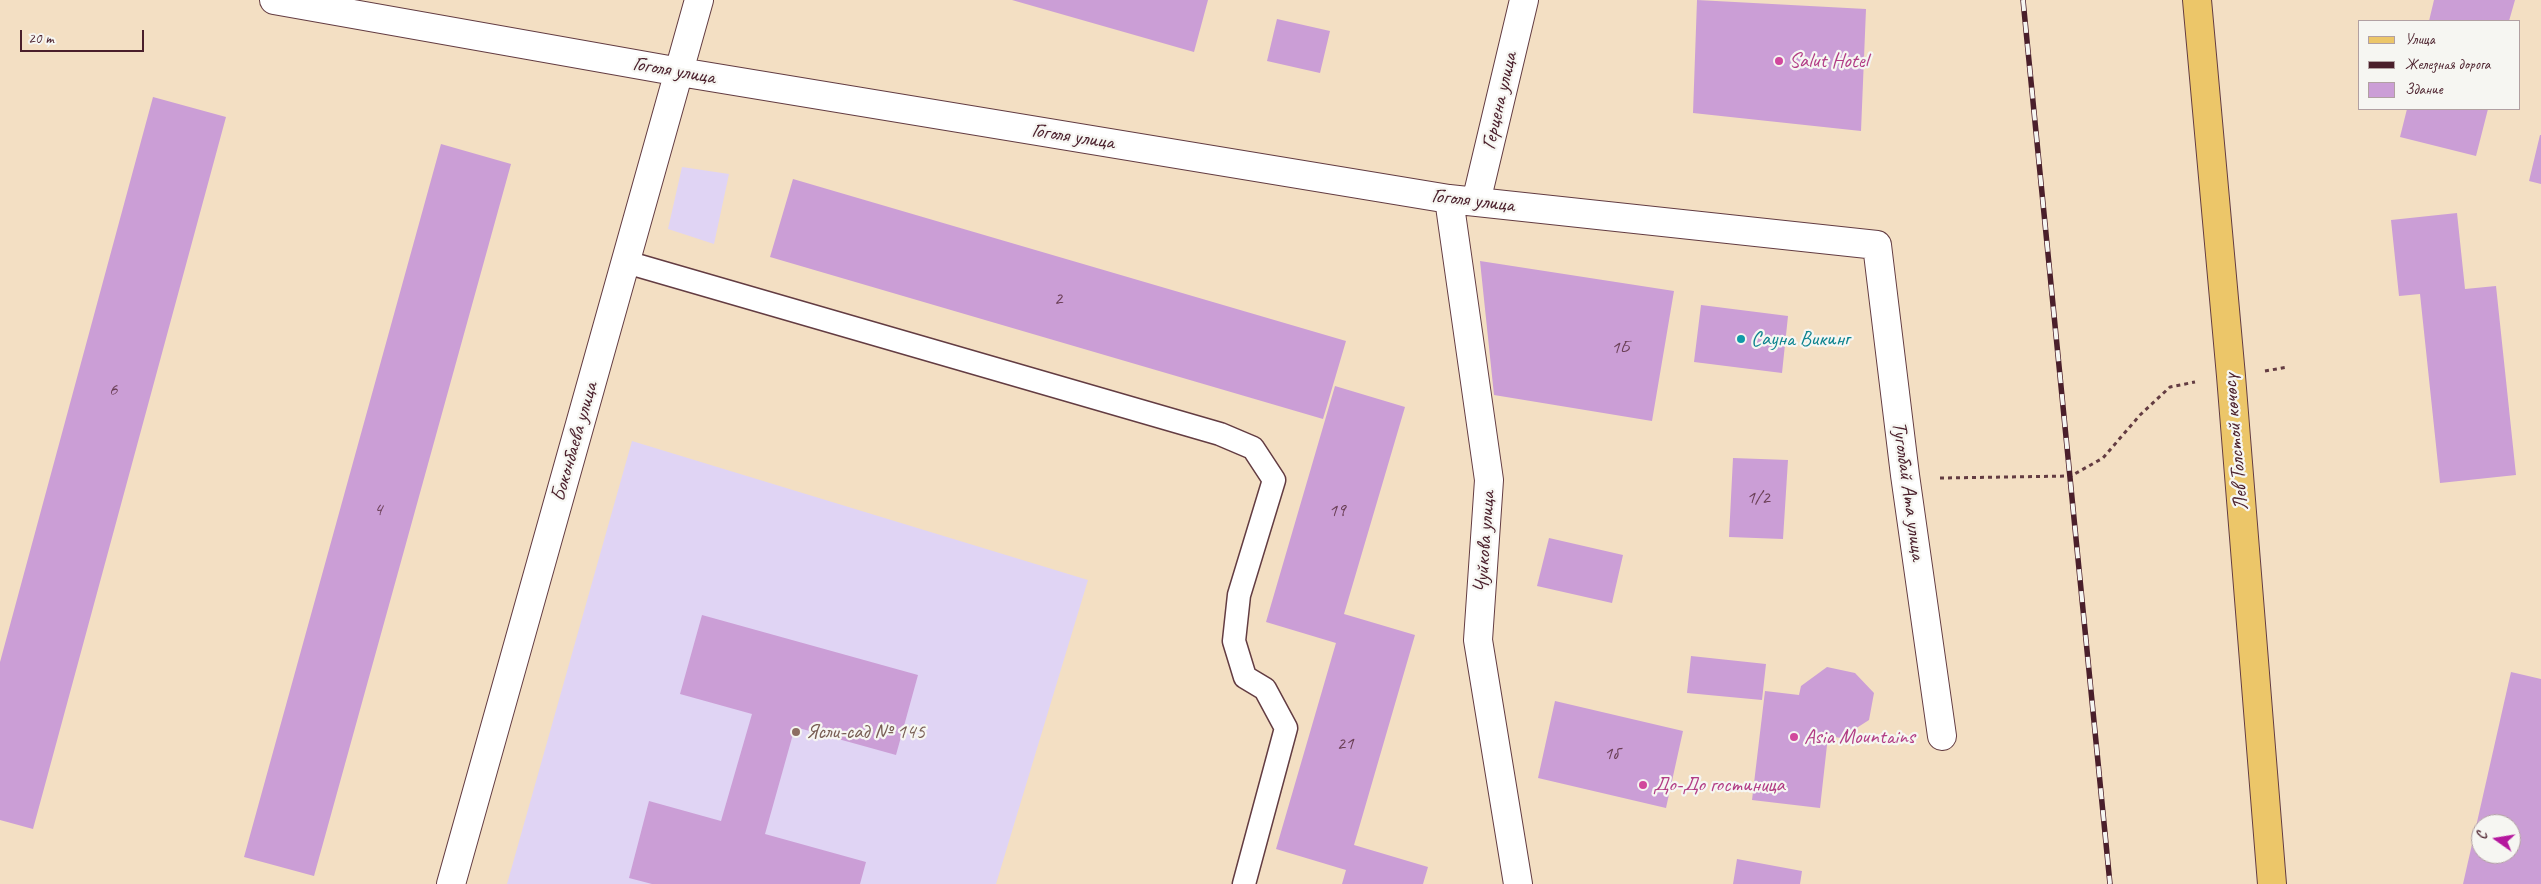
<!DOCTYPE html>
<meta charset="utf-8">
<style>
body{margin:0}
#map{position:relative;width:2541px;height:884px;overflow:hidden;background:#f3dfc3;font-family:Caveat,sans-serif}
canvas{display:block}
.legend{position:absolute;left:2358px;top:20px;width:162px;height:90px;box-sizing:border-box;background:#f6f6f2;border:1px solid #b1a0a2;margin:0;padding:6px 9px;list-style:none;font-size:15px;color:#4a1f2b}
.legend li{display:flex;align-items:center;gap:10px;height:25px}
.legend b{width:25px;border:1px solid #b1a0a2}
.north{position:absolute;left:2471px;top:814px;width:50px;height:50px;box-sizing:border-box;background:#f6f6f2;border:1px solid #b1a0a2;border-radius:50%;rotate:283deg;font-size:14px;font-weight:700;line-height:20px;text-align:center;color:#4a1f2b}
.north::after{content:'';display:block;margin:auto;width:18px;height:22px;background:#b5179e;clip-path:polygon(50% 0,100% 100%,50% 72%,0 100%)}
.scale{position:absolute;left:20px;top:30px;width:124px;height:22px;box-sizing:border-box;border:2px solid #4a1f2b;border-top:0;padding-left:6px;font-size:15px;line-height:18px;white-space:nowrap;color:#4a1f2b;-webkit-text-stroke:4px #f6f6f2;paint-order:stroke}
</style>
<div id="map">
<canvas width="2541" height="884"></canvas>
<ul class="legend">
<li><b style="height:6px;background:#ecc669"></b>Улица</li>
<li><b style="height:6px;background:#4a1f2b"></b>Железная дорога</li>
<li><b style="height:14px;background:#cb9ed6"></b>Здание</li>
</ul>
<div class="north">С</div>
<div class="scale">20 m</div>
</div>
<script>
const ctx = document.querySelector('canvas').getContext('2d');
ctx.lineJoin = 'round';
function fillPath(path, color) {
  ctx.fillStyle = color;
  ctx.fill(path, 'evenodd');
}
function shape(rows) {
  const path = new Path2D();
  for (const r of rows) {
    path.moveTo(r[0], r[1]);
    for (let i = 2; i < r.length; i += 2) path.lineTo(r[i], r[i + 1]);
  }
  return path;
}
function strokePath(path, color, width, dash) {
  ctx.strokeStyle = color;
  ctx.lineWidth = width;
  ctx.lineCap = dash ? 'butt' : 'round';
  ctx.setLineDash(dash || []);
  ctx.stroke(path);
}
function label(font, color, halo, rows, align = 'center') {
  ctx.font = font + ' Caveat,sans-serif';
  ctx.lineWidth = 4.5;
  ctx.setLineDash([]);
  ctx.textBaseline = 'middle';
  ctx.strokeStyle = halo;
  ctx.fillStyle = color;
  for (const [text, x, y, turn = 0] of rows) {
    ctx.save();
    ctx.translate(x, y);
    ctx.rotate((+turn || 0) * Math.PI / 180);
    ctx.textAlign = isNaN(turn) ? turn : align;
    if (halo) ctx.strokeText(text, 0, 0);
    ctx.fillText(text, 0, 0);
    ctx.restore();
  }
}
fillPath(shape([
 [682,167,729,174,714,244,668,229],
 [632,441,1088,580,996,884,507,884]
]), '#e0d4f4');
fillPath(shape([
 [1012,0,1208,0,1194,52],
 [1697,0,1866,9,1861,131,1693,113],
 [2434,0,2515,0,2509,21,2429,21],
 [1277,19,1330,31,1320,73,1267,61],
 [153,97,226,117,33,829,0,820,0,662],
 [2407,109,2488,109,2476,156,2400,137],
 [2540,135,2541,135,2541,184,2529,181],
 [441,144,511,164,314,876,244,857],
 [793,179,1346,341,1323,419,770,257],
 [2457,213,2465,289,2496,286,2516,475,2440,483,2420,294,2399,296,2391,220],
 [1480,261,1674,291,1652,421,1494,395],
 [1701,305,1788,316,1782,373,1694,362],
 [1335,386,1405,407,1344,614,1415,635,1354,845,1428,867,1423,884,1342,884,1346,870,1276,849,1336,643,1266,622],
 [1733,458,1788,460,1783,539,1729,537],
 [1549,538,1623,555,1612,603,1537,586],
 [702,615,918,675,896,755,795,727,765,834,866,862,860,884,652,884,629,878,649,801,721,821,752,714,680,694],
 [1691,656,1766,664,1762,700,1687,693],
 [1827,667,1855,673,1874,693,1869,720,1841,738,1828,736,1820,808,1752,800,1765,691,1799,695,1801,686],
 [2511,672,2541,679,2541,884,2463,884],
 [2481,824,2511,824,2511,854,2481,854],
 [1555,701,1683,731,1666,808,1538,778],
 [1737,859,1802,871,1800,884,1733,884]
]), '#cb9ed6');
const service = shape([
 [626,262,1220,434,1253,448,1274,480,1239,595,1234,641,1245,677,1265,689,1286,728,1244,884]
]);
const minor = shape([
 [274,0,680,72,1449,199,1877,245,1905,475,1942,736],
 [1449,199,1489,480,1478,640,1518,884],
 [1476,202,1524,0],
 [451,884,699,0]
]);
const primary = shape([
 [2197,0,2231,376,2272,884]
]);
strokePath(service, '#633c42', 25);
strokePath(minor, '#633c42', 30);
strokePath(primary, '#633c42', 30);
strokePath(shape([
 [2265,371,2288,367],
 [1940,478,2071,476,2103,458,2140,415,2170,387,2195,382]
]), '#633c42', 3, [4, 4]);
strokePath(service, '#fff', 22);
strokePath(minor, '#fff', 28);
strokePath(primary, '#ecc669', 28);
const rail = shape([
 [2023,0,2110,884]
]);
strokePath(rail, '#4a1f2b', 5.5);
strokePath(rail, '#f6f6f2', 4, [11]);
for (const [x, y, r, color] of [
 [1779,61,5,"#d1479c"],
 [1741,339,5,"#0f9aa8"],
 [796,732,5,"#8d6e63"],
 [1794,737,5,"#d1479c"],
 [1643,785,5,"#d1479c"]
]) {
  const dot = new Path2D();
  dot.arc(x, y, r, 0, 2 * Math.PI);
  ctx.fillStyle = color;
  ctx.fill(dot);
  strokePath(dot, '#f6f6f2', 2);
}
label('19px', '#6a3f56', null, [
 ["2",1058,299],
 ["1Б",1620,348],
 ["6",113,390],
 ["1/2",1758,498],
 ["4",378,510],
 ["19",1337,511],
 ["21",1345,744],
 ["1б",1611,754]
]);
label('21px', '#b23c85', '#f6f6f2', [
 ["Salut Hotel",1789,61],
 ["Asia Mountains",1804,737],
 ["До-До гостиница",1653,785]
], 'left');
label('21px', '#4a1f2b', '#f6f6f2', [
 ["Гоголя улица",674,71,10],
 ["Герцена улица",1500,101,-77],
 ["Гоголя улица",1073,137,9],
 ["Гоголя улица",1473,201,7],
 ["Боконбаева улица",575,442,-74],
 ["Лев Толстой көчөсү",2236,442,-95],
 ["Туголбай Ата улица",1908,491,82],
 ["Чуйкова улица",1485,542,-86]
]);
label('21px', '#0d838f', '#f6f6f2', [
 ["Сауна Викинг",1751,339]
], 'left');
label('21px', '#785e54', '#f6f6f2', [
 ["Ясли-сад № 145",806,732]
], 'left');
</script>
